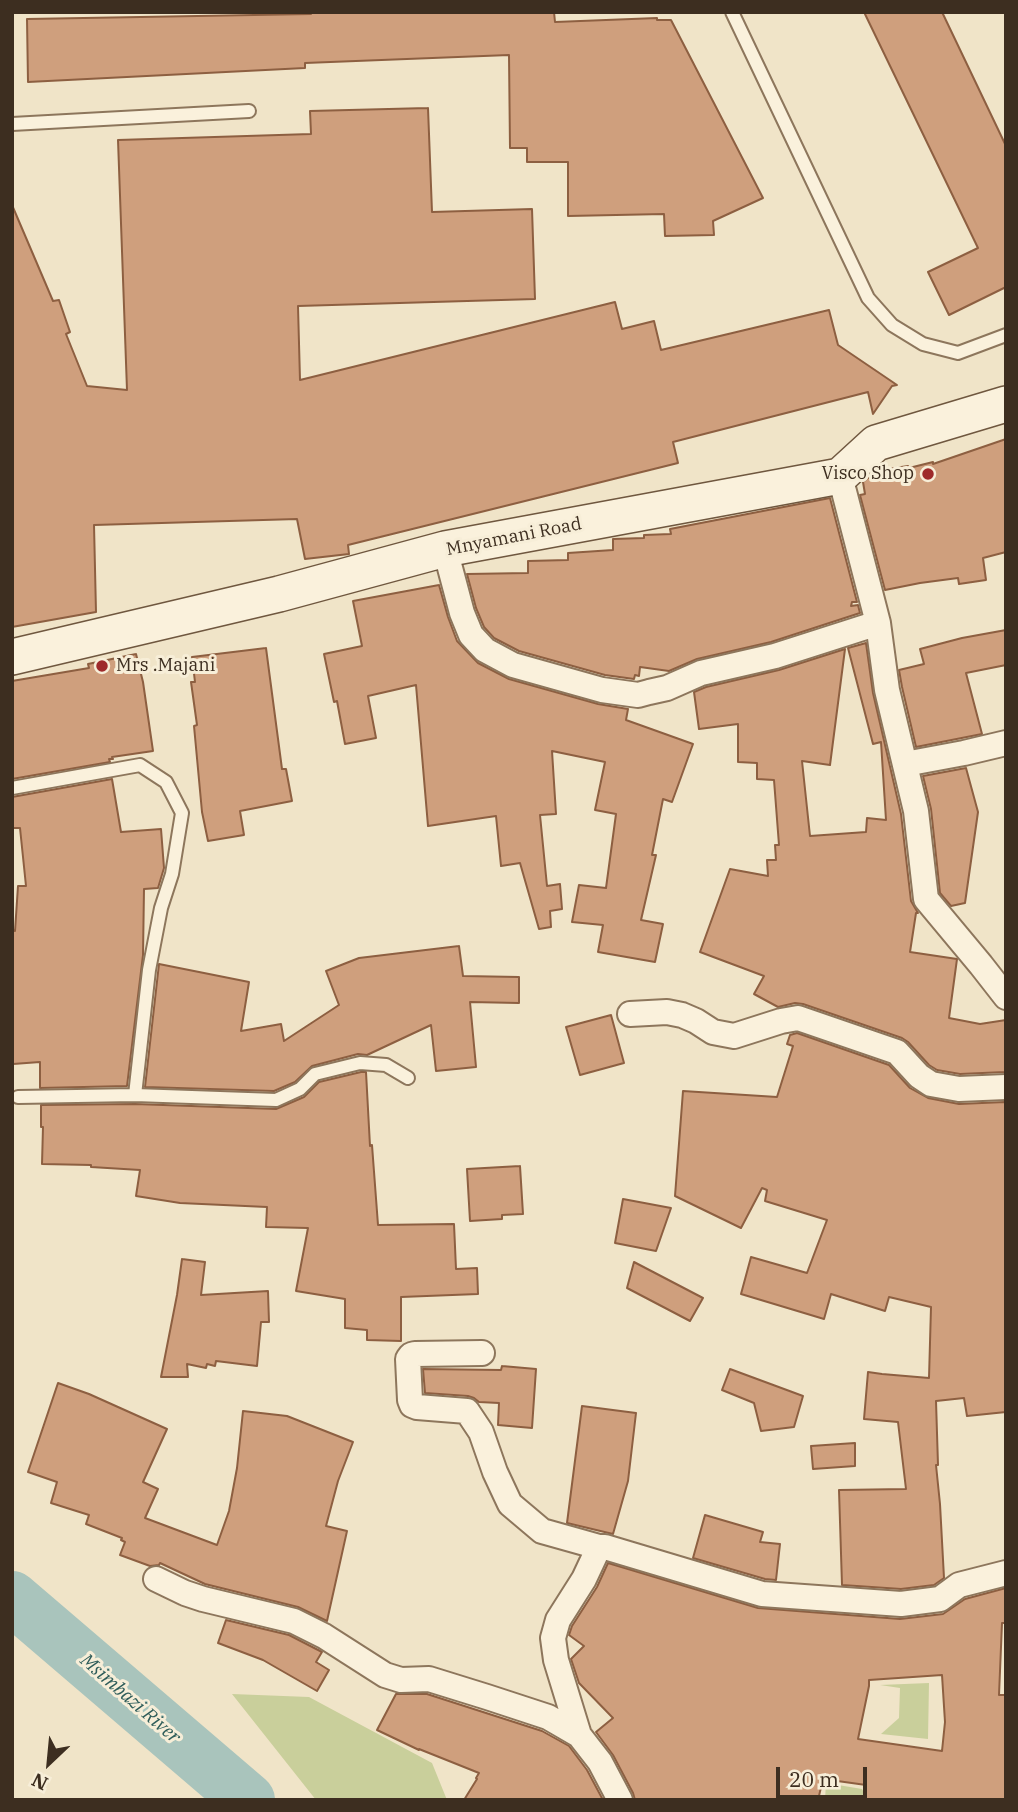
<!DOCTYPE html>
<style>
body{margin:0}
#map{position:relative;width:1018px;height:1812px;overflow:hidden;background:#f0e4c8;font-family:"IBM Plex Serif",serif}
canvas{display:block}
.frame{position:absolute;inset:0;border:14px solid #3d2e20;pointer-events:none}
.north{position:absolute;left:14px;top:1728px;width:70px;height:70px;-webkit-text-stroke:5px #f7eed8;paint-order:stroke;rotate:206deg;font-size:19px;font-weight:700;line-height:28px;text-align:center;color:#3d2e20}
.north::after{content:'';display:block;margin:auto;width:24px;height:32px;background:#3d2e20;clip-path:polygon(50% 0,100% 100%,50% 72%,0 100%)}
.scale{position:absolute;left:776px;top:1767px;width:91px;height:32px;box-sizing:border-box;border:4px solid #3d2e20;border-top:0;padding-left:9px;font-size:21px;line-height:24px;white-space:nowrap;color:#3d2e20;-webkit-text-stroke:5px #f7eed8;paint-order:stroke}
</style>
<div id="map">
<canvas width="1018" height="1812"></canvas>
<div class="frame"></div>
<div class="north">N</div>
<div class="scale">20 m</div>
</div>
<script>
const ctx = document.querySelector('canvas').getContext('2d');
ctx.lineJoin = 'round';
function fillPath(path, color) {
  ctx.fillStyle = color;
  ctx.fill(path, 'evenodd');
}
function shape(rows) {
  const path = new Path2D();
  for (const r of rows) {
    path.moveTo(r[0], r[1]);
    for (let i = 2; i < r.length; i += 2) path.lineTo(r[i], r[i + 1]);
  }
  return path;
}
function strokePath(path, color, width, dash) {
  ctx.strokeStyle = color;
  ctx.lineWidth = width;
  ctx.lineCap = dash ? 'butt' : 'round';
  ctx.setLineDash(dash || []);
  ctx.stroke(path);
}
function label(font, color, halo, rows, align = 'center') {
  ctx.font = font + ' "IBM Plex Serif",serif';
  ctx.lineWidth = 6;
  ctx.setLineDash([]);
  ctx.textBaseline = 'middle';
  ctx.strokeStyle = halo;
  ctx.fillStyle = color;
  for (const [text, x, y, turn = 0] of rows) {
    ctx.save();
    ctx.translate(x, y);
    ctx.rotate((+turn || 0) * Math.PI / 180);
    ctx.textAlign = isNaN(turn) ? turn : align;
    if (halo) ctx.strokeText(text, 0, 0);
    ctx.fillText(text, 0, 0);
    ctx.restore();
  }
}
fillPath(shape([
 [929,1683,928,1739,881,1734,899,1718,900,1688,880,1685],
 [232,1694,309,1697,432,1763,447,1800,316,1800],
 [826,1783,862,1789,868,1800,825,1800]
]), '#c9cf9b');
strokePath(shape([
 [12,1598,248,1800]
]), '#a9c4bc', 54);
const building = shape([
 [311,12,554,12,555,22,657,18,657,20,671,20,763,198,713,221,714,235,665,236,664,214,568,216,568,162,527,162,527,148,510,148,509,55,305,63,305,68,28,82,27,19,311,14,311,12],
 [864,12,942,12,1006,146,1006,287,949,315,928,272,978,248,864,12],
 [428,108,432,212,532,209,535,299,298,306,300,380,615,302,622,329,654,321,661,350,829,310,838,345,897,385,892,386,873,414,868,392,673,442,678,463,348,545,349,554,305,559,297,519,94,525,96,612,12,627,12,205,53,301,59,300,70,332,66,334,87,386,127,390,118,140,311,134,310,111,428,108],
 [1006,439,1006,552,983,558,986,580,959,584,958,578,920,583,885,590,860,495,865,494,863,482,868,478,876,477,875,471,908,466,909,468,933,462,933,464,1006,439],
 [830,498,857,602,852,602,851,606,858,605,860,613,771,642,697,659,669,671,640,667,639,676,635,675,634,679,605,675,519,651,494,638,484,627,476,608,467,574,528,573,528,561,568,560,568,553,613,550,613,539,644,538,644,535,671,534,670,529,830,498],
 [439,585,448,617,457,641,478,663,509,679,598,704,628,709,626,720,693,744,672,802,663,799,652,855,656,855,641,920,663,924,655,962,598,952,603,925,572,922,579,885,606,888,616,814,595,810,605,762,552,751,556,814,540,815,547,886,560,884,562,909,550,911,551,927,539,929,520,863,501,866,496,816,428,826,416,685,368,696,376,738,345,744,337,701,334,702,324,654,362,646,353,601,439,585],
 [1006,630,1006,665,966,673,982,734,916,747,902,687,899,670,924,664,920,649,962,638,1006,630],
 [866,643,873,693,901,814,911,901,918,913,916,913,910,952,957,959,949,1018,980,1024,1006,1020,1005,1072,960,1074,937,1070,929,1065,908,1042,902,1038,803,1004,795,1003,778,1007,754,994,764,976,700,952,730,869,768,876,767,860,776,860,775,845,779,845,774,780,757,779,757,763,738,762,738,724,699,729,694,692,706,687,779,670,845,649,830,765,802,761,810,836,866,832,867,818,886,820,881,742,873,744,848,648,866,643],
 [266,648,282,769,286,769,292,801,240,811,244,835,208,841,202,812,194,726,197,725,191,682,195,682,192,657,266,648],
 [136,654,143,682,153,751,112,757,113,759,109,759,110,762,12,779,12,681,89,668,88,664,136,654],
 [966,768,978,812,965,903,951,906,940,893,931,809,923,776,966,768],
 [112,779,121,832,161,829,164,868,158,888,144,889,143,955,127,1086,40,1088,40,1062,13,1064,12,930,15,931,18,886,26,886,20,828,12,828,12,797,112,779],
 [459,946,463,976,519,977,519,1003,470,1002,476,1067,436,1071,431,1025,367,1055,358,1054,312,1066,295,1082,274,1091,145,1087,159,964,249,982,241,1031,281,1024,284,1041,339,1005,326,971,359,958,459,946],
 [611,1015,624,1063,580,1075,566,1027,611,1015],
 [797,1033,889,1065,910,1088,928,1098,959,1104,1005,1102,1006,1412,967,1416,964,1398,936,1401,938,1465,936,1465,940,1504,944,1578,934,1585,901,1589,842,1585,839,1490,906,1489,898,1422,864,1419,868,1372,882,1374,929,1378,931,1307,889,1297,885,1311,831,1294,824,1319,741,1294,751,1257,807,1273,827,1220,765,1201,767,1190,762,1188,741,1228,675,1196,683,1091,777,1097,793,1046,787,1044,790,1035,797,1033],
 [361,1072,366,1072,370,1146,372,1145,378,1225,454,1224,456,1269,477,1268,478,1294,401,1297,401,1341,367,1340,367,1330,345,1328,345,1299,296,1291,308,1228,266,1227,267,1207,180,1203,136,1196,140,1170,91,1167,91,1165,42,1164,43,1127,41,1127,41,1105,135,1104,276,1109,304,1097,319,1082,361,1072],
 [520,1166,523,1214,502,1215,502,1219,470,1221,467,1169,520,1166],
 [623,1199,671,1208,656,1251,615,1243,623,1199],
 [182,1259,205,1262,201,1295,268,1291,269,1322,261,1322,257,1366,216,1361,215,1366,207,1364,206,1368,187,1364,188,1377,161,1377,177,1295,182,1259],
 [634,1262,703,1298,690,1321,627,1288,634,1262],
 [502,1366,536,1369,532,1428,498,1425,499,1403,479,1402,474,1398,468,1396,425,1393,423,1369,501,1370,502,1366],
 [730,1369,803,1396,794,1427,761,1431,754,1403,722,1390,730,1369],
 [58,1383,89,1394,167,1429,143,1482,158,1489,145,1518,217,1545,229,1511,237,1468,243,1411,287,1416,353,1442,338,1481,326,1526,347,1531,327,1621,298,1607,205,1584,160,1563,159,1565,150,1566,120,1555,125,1542,121,1540,122,1538,86,1524,89,1515,51,1503,57,1482,28,1472,58,1383],
 [582,1406,636,1413,628,1481,613,1534,567,1523,582,1406],
 [855,1443,855,1466,813,1469,811,1446,855,1443],
 [705,1515,763,1532,760,1542,780,1544,776,1580,765,1579,693,1558,705,1515],
 [608,1563,758,1608,900,1619,943,1614,965,1599,1006,1588,1006,1623,1002,1623,999,1695,1006,1695,1006,1800,866,1800,866,1785,823,1779,818,1800,635,1800,633,1793,613,1755,596,1732,613,1718,579,1683,571,1659,584,1646,569,1635,572,1626,597,1587,608,1563],
 [942,1675,945,1722,942,1751,858,1739,869,1686,869,1680,942,1675],
 [226,1620,289,1635,322,1652,316,1662,329,1670,317,1691,263,1660,218,1643,226,1620],
 [396,1694,427,1694,542,1731,569,1746,587,1770,603,1800,464,1800,477,1779,476,1778,479,1773,419,1749,419,1750,377,1730,396,1694]
]);
fillPath(building, '#cf9f7d');
strokePath(building, '#8d5f41', 2);
const lane = shape([
 [732,12,868,298,892,325,923,344,958,353,1006,335],
 [12,124,249,111],
 [12,788,140,765,166,782,182,813,172,874,161,908,149,970,135,1095],
 [18,1097,135,1095,276,1100,300,1089,315,1074,360,1063,386,1065,408,1078]
]);
const street = shape([
 [840,476,878,623,887,690,916,811,926,899,981,965,1006,997],
 [445,549,462,613,471,635,485,650,513,665,602,690,638,695,649,692,667,688,701,673,775,656,878,623],
 [905,764,964,753,1006,743],
 [630,1014,667,1012,682,1015,696,1021,713,1032,734,1036,781,1021,798,1018,897,1052,919,1076,931,1084,959,1089,1006,1087],
 [482,1353,415,1354,411,1355,408,1359,410,1400,412,1405,417,1407,467,1411,481,1432,495,1472,510,1504,542,1531,599,1547,605,1547,762,1594,901,1604,940,1599,959,1585,1006,1573],
 [599,1547,584,1579,558,1620,553,1638,556,1660,579,1735,600,1762,620,1800],
 [156,1579,185,1593,203,1599,294,1621,324,1636,385,1675,401,1680,429,1679,487,1697,548,1717,579,1735]
]);
const secondary = shape([
 [12,657,279,594,445,549,840,476,876,443,1006,404]
]);
strokePath(lane, '#8d765c', 16);
strokePath(street, '#8d765c', 28);
strokePath(secondary, '#6f573f', 38);
strokePath(lane, '#faf1dc', 12);
strokePath(street, '#faf1dc', 24);
strokePath(secondary, '#faf1dc', 35);
for (const [x, y, r, color] of [
 [928,474,7,"#9e2a2b"],
 [102,666,7,"#9e2a2b"]
]) {
  const dot = new Path2D();
  dot.arc(x, y, r, 0, 2 * Math.PI);
  ctx.fillStyle = color;
  ctx.fill(dot);
  strokePath(dot, '#f7eed8', 2.5);
}
label('18px', '#3d2e20', '#f7eed8', [
 ["Visco Shop",914,474],
 ["Mrs .Majani",116,666,"left"]
], 'right');
label('18px', '#3d2e20', '#f7eed8', [
 ["Mnyamani Road",514,537,-11]
]);
label('italic 19px', '#2f5d5a', '#f7eed8', [
 ["Msimbazi River",130,1699,41]
]);
</script>
